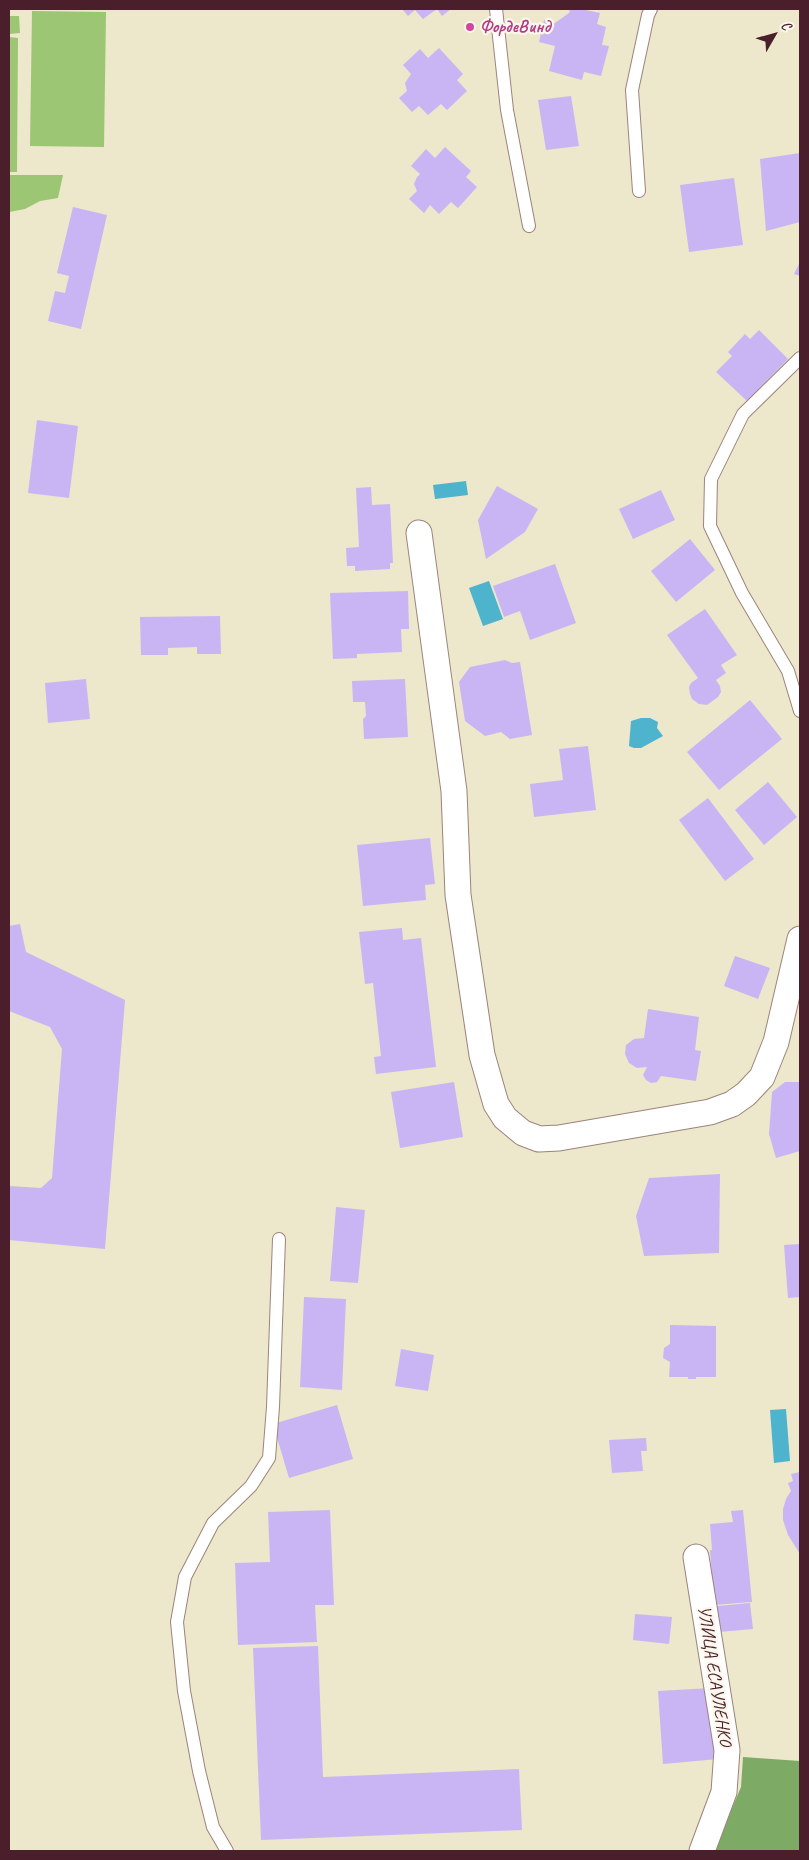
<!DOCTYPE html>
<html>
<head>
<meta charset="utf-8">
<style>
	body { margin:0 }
	#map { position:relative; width:809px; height:1860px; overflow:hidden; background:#ede7cb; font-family:Caveat,sans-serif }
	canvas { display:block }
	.frame { position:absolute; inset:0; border:10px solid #4a1f2b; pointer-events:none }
	.north { position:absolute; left:749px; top:10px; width:50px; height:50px; -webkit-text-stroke:4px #fbf7ec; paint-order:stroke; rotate:52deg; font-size:14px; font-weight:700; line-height:20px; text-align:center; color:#4a1f2b }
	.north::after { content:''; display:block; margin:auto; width:18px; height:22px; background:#4a1f2b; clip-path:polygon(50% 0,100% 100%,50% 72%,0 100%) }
</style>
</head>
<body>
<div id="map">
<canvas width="809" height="1860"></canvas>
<div class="frame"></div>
<div class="north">С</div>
</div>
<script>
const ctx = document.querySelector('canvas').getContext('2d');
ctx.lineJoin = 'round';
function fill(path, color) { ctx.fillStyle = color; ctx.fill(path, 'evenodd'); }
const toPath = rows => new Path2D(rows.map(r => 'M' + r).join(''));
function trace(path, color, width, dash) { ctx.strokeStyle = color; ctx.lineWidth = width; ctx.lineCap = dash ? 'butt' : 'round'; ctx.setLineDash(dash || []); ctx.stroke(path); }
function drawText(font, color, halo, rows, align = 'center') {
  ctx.font = font + ' Caveat,sans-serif'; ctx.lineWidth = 4.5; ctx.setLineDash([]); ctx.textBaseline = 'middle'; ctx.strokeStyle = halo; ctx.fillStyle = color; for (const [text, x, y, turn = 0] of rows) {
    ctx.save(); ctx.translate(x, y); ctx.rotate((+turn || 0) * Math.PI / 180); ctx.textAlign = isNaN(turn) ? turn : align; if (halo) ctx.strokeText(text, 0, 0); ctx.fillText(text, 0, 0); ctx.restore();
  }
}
fill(toPath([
	[32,11,106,12,104,147,30,146],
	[9,16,19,16,20,33,9,34],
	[9,37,18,38,17,172,9,172],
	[9,175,63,175,58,198,40,201,25,209,9,212]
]), '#9cc673');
fill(toPath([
	[743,1757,800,1761,800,1851,714,1851,741,1787]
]), '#7dab65');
fill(toPath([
	[466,481,468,495,435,499,433,485],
	[489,581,503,619,483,626,469,588],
	[641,718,650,718,658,722,657,728,663,736,641,748,634,748,629,746,631,721],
	[786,1409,790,1461,774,1463,770,1410]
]), '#4eb3cc');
fill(toPath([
	[402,9,451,9,442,16,437,9,423,19,415,10,408,16],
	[570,9,581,9,600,13,597,24,606,27,602,45,609,46,601,76,584,72,582,80,549,71,555,46,539,42,544,20,555,23,569,13],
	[439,48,463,74,457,80,467,91,447,110,441,104,428,115,419,106,412,112,399,98,407,91,405,83,411,74,403,65,420,49,428,58],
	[571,96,579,146,546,150,538,100],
	[445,147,471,171,466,177,477,187,458,208,451,202,439,214,430,205,424,213,409,199,417,191,414,184,417,177,420,174,411,166,426,149,435,158],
	[800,153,800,222,766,231,760,159],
	[734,178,743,245,689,252,680,185],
	[73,207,107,215,81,329,48,321,55,291,65,293,69,276,57,273],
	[800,262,800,276,794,274],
	[759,330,788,359,747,401,716,372,732,356,728,352,745,334,750,339],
	[37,420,78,426,69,498,28,493],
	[497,486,538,509,525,532,486,559,478,520],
	[371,487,372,505,390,504,393,563,390,563,390,569,355,571,355,566,347,566,346,548,359,547,356,488],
	[661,490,675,520,633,539,619,509],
	[690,539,715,570,676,602,651,571],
	[555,564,576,623,530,640,520,611,504,617,493,586],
	[408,591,409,629,401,629,402,652,357,654,357,658,333,659,330,593],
	[705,609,737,655,721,665,726,673,716,680,720,686,721,692,718,697,707,705,699,704,692,699,690,694,689,687,691,683,698,678,667,635],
	[220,616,221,654,197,654,197,647,168,648,168,655,141,655,140,617],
	[505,660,512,663,520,662,532,735,510,739,501,732,485,736,465,721,459,682,470,667],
	[86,679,90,719,48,723,45,683],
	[405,679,408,737,364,739,363,719,366,716,365,702,353,702,352,681],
	[750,700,782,739,719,790,687,752],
	[588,746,596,810,534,817,530,784,563,780,559,749],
	[768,782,797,817,764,845,735,810],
	[708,798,754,859,725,881,679,820],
	[430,838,435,884,425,885,426,900,363,906,357,845],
	[20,924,26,952,125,1000,105,1249,9,1240,9,1186,41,1188,52,1178,62,1049,50,1027,9,1011,9,926],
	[402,928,403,940,421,938,436,1067,376,1074,374,1057,381,1056,373,983,365,984,359,932],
	[735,956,770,968,758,999,724,986],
	[648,1009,699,1017,695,1050,701,1051,696,1081,661,1076,657,1082,651,1083,646,1080,643,1075,647,1067,637,1068,629,1063,625,1054,626,1045,634,1039,644,1038],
	[454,1082,463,1137,400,1148,391,1092],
	[785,1082,800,1082,800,1145,799,1145,800,1151,776,1158,769,1134,772,1092],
	[720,1174,719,1253,644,1256,636,1216,649,1178],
	[336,1207,365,1210,358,1283,330,1281],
	[800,1244,800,1297,788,1298,784,1245],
	[304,1297,346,1299,342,1390,300,1387],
	[670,1325,716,1326,716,1377,696,1377,696,1379,688,1379,688,1377,669,1377,670,1362,663,1358,664,1348,670,1344],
	[401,1349,434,1355,428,1391,395,1386],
	[337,1405,353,1459,289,1478,273,1424],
	[646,1438,647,1451,641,1451,643,1471,612,1473,609,1440],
	[800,1472,800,1554,788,1535,783,1520,783,1509,786,1499,791,1491,788,1483,793,1481,791,1474],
	[330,1510,334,1605,315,1605,317,1642,238,1645,235,1563,270,1562,268,1512],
	[743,1510,752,1602,714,1605,710,1550,712,1550,710,1524,733,1522,731,1511],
	[750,1603,753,1629,719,1632,717,1606],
	[635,1614,672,1617,669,1644,633,1640],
	[318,1646,323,1777,519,1769,522,1830,261,1840,253,1648],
	[711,1688,718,1759,663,1764,658,1691]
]), '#cab5f4');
const service = toPath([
	[496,9,507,110,529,226],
	[639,191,632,90,648,15,651,9],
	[800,358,743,414,711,479,710,526,742,593,788,671,800,711],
	[227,1851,213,1827,199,1771,184,1691,177,1622,185,1577,213,1523,251,1486,269,1458,273,1407,279,1239]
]);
const minor = toPath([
	[419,533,454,791,458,895,482,1055,496,1104,505,1118,523,1133,539,1139,559,1138,710,1112,732,1104,746,1094,762,1077,776,1042,800,939],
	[696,1557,727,1750,724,1792,702,1851]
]);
trace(service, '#9c837b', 14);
trace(minor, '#9c837b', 27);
trace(service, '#fff', 12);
trace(minor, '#fff', 25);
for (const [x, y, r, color] of [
	[470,27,5,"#d1479c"]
]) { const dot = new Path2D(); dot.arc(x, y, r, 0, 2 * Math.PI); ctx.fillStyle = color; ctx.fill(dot); trace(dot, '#fbf7ec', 2); }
drawText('bold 18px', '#b23c85', '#fbf7ec', [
	["ФордеВинд",480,27]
], 'left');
drawText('18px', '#4a1f2b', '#fbf7ec', [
	["УЛИЦА ЕСАУЛЕНКО",714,1676,81]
]);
</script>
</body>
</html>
